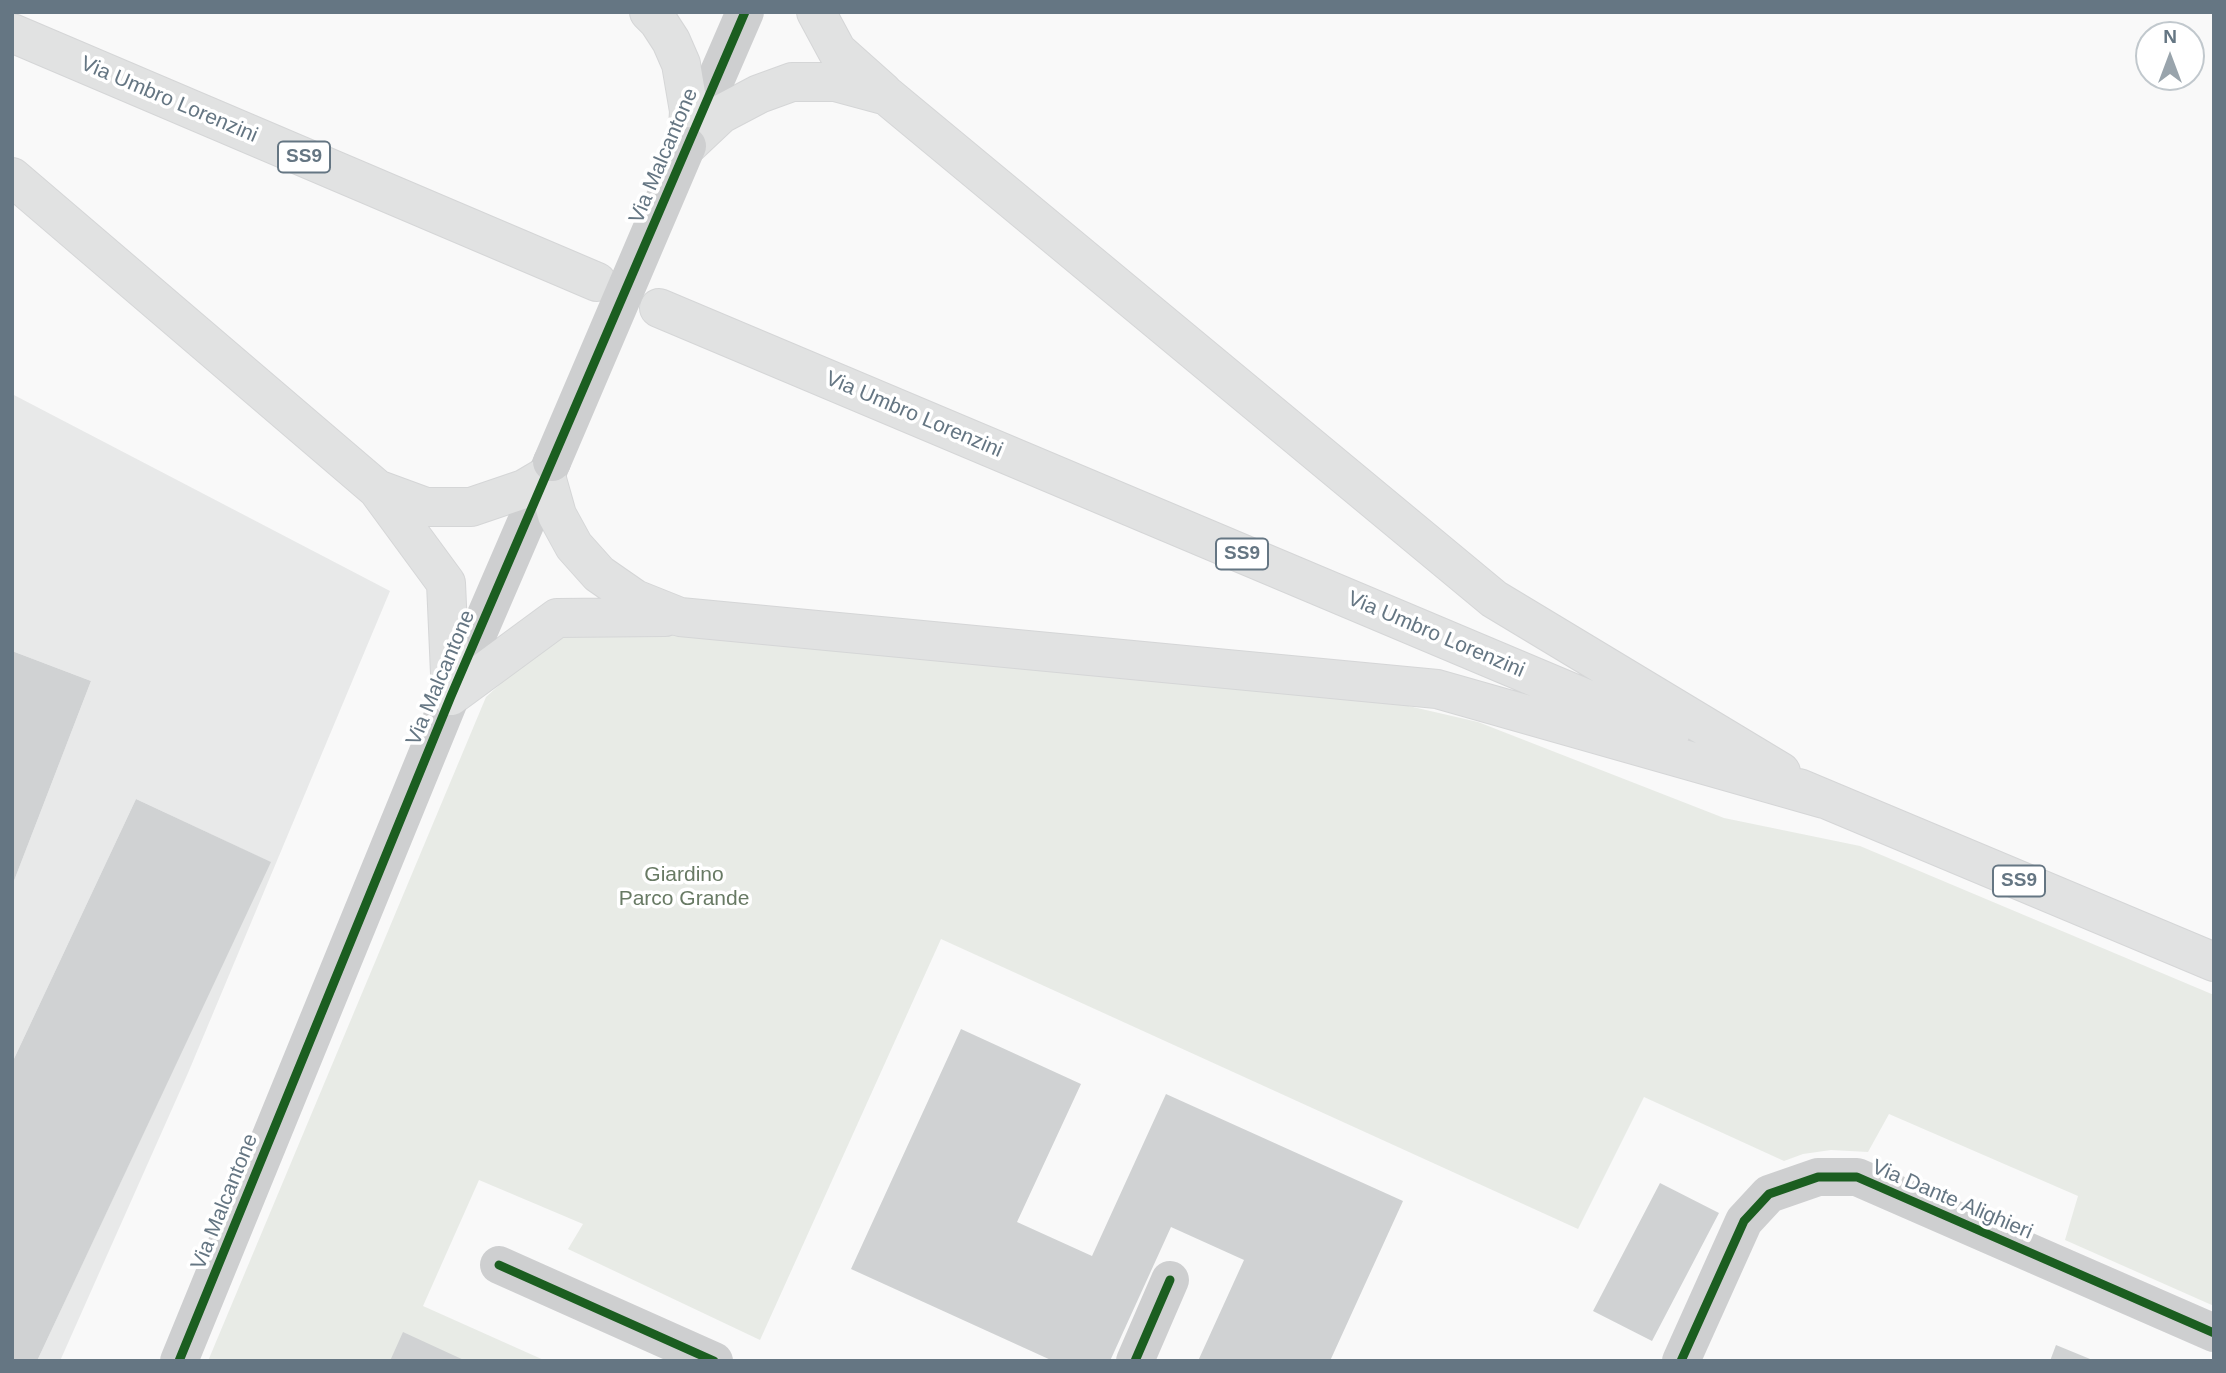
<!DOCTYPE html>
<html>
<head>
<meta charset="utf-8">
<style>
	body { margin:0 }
	#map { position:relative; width:2226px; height:1373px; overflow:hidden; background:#f9f9f9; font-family:Helvetica,sans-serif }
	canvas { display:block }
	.frame { position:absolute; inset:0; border:14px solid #657683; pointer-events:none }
	.north { position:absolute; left:2135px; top:21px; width:70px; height:70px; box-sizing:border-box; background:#fff; border:2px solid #c1c8cd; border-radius:50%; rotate:0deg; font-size:19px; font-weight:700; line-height:28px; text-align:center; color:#657683 }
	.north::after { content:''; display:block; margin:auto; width:24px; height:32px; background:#99a4ac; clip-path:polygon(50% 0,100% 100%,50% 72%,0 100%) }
</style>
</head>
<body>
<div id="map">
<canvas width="2226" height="1373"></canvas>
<div class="frame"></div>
<div class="north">N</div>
</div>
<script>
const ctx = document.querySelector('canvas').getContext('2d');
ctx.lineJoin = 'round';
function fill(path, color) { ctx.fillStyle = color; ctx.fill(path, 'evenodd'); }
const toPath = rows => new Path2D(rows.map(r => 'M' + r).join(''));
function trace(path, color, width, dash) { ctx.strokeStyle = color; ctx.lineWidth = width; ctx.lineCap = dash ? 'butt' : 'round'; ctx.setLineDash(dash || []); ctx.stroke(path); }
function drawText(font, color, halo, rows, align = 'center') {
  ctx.font = font + ' Helvetica,sans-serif'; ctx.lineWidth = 7; ctx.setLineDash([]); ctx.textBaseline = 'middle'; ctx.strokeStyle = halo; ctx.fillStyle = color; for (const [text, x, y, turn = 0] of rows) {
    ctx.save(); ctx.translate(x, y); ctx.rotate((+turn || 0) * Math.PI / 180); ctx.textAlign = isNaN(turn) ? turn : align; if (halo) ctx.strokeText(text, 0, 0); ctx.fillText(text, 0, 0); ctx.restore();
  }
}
fill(toPath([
	[12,394,390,591,188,1073,60,1361,37,1361,270,862,136,799,12,1063,12,886,91,681,12,651]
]), '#e8e9e9');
fill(toPath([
	[634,620,1365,696,1478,722,1724,818,1860,846,2214,995,2214,1306,2065,1240,2078,1196,1889,1114,1868,1152,1831,1150,1803,1154,1784,1161,1644,1097,1578,1229,941,939,760,1340,568,1249,583,1224,479,1180,423,1306,546,1361,208,1361,486,697,532,655,574,631]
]), '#e8ebe6');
fill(toPath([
	[12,651,91,681,12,886],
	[136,799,271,862,37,1361,12,1361,12,1063],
	[961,1029,1081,1084,1017,1222,1092,1256,1166,1094,1403,1201,1330,1361,1198,1361,1244,1260,1171,1227,1110,1361,1053,1361,851,1269],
	[1660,1183,1719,1213,1652,1341,1593,1311],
	[403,1332,466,1361,390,1361],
	[2056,1345,2095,1361,2050,1361]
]), '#d0d2d3');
const major = toPath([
	[649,12,658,21,671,41,681,64,689,111,687,146],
	[816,12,837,51,883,92],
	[12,33,597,282],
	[687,146,721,114,759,94,792,82,835,82,887,96,1494,599,1781,772],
	[12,177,377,489,426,507,471,507,524,489,546,476,557,515,574,546,599,574,635,599,680,617,1437,689,1824,799],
	[659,308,1670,734],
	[377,489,446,583,451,696],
	[451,696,557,618,665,617],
	[1799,788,2214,962]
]);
trace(major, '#d5d6d7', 40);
trace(toPath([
	[687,146,745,12],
	[499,1265,714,1361],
	[179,1361,451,696,552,462],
	[1135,1361,1170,1280],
	[1681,1361,1744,1221,1769,1194,1818,1177,1857,1177,2214,1333]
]), '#cecfd0', 38);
trace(major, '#e1e2e2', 38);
trace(toPath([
	[552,462,687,146]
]), '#cecfd0', 38);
trace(toPath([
	[499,1265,714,1361],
	[179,1361,451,696,745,12],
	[1135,1361,1170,1280],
	[1681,1361,1744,1221,1769,1194,1818,1177,1857,1177,2214,1333]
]), '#1b5e20', 9);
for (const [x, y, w] of [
	[304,157,52],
	[1242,554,52],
	[2019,881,52]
]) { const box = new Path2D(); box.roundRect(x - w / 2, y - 15.5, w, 31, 5); ctx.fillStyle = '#fff'; ctx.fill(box); trace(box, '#657683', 2); }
drawText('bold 19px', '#657683', null, [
	["SS9",304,157],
	["SS9",1242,554],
	["SS9",2019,881]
]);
drawText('21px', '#657683', '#fff', [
	["Via Umbro Lorenzini",169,100,23],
	["Via Malcantone",664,156,-67],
	["Via Umbro Lorenzini",914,415,23],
	["Via Umbro Lorenzini",1436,635,23],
	["Via Malcantone",441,678,-67],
	["Via Dante Alighieri",1952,1200,23],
	["Via Malcantone",225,1202,-68]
]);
drawText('21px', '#687a64', '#fff', [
	["Giardino",684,875],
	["Parco Grande",684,899]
]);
</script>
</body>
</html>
